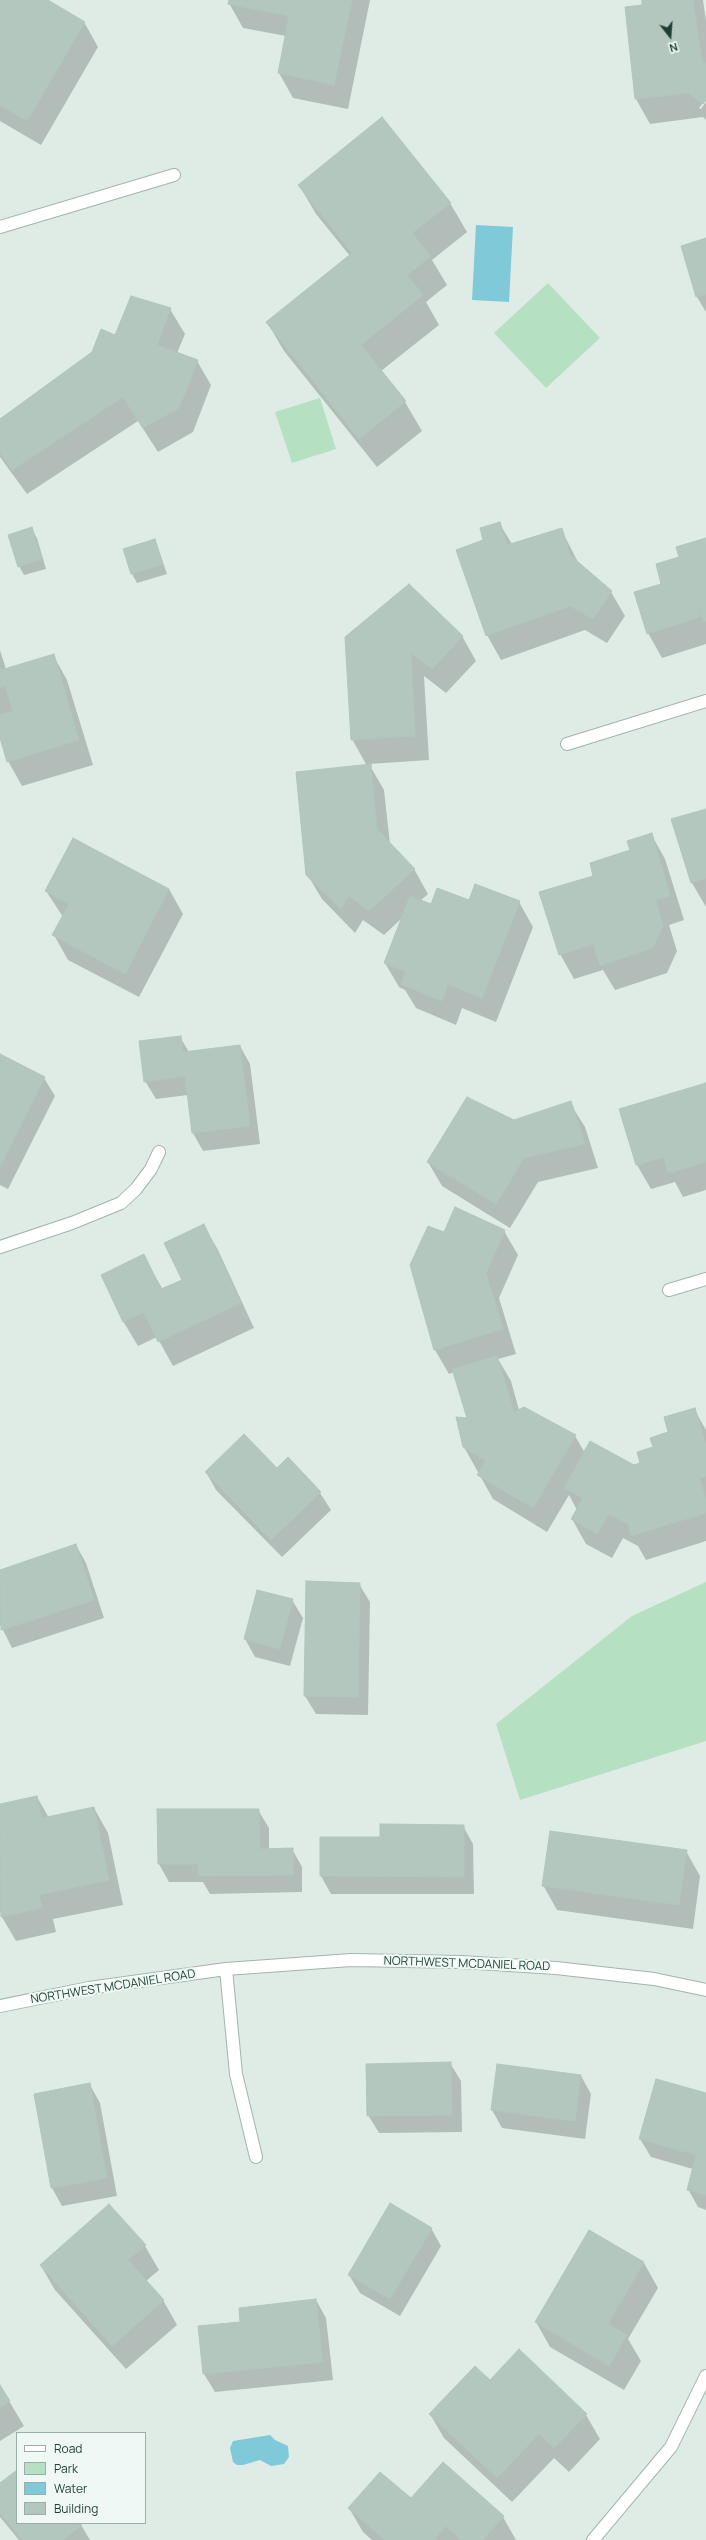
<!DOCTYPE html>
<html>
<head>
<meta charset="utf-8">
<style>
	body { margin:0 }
	#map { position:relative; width:706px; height:2540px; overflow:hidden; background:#dfece6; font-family:Manrope,sans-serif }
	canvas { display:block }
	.legend { position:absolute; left:16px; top:2432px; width:130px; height:92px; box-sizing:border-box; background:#eff8f4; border:1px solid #9baea8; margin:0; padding:5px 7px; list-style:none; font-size:12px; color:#1e3e36 }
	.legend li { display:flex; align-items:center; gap:8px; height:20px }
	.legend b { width:20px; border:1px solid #9baea8 }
	.north { position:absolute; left:650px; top:16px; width:40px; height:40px; -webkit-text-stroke:3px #eff8f4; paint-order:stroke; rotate:163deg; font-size:11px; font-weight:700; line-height:16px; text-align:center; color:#1e3e36 }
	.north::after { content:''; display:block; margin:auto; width:14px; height:18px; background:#1e3e36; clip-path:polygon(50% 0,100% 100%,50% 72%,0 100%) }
</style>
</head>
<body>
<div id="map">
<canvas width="706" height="2540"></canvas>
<ul class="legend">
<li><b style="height:5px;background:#fff"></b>Road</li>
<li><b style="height:11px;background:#b5e0c1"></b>Park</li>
<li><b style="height:11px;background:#80c9d8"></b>Water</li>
<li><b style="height:11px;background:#b4c7bf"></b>Building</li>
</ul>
<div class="north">N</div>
</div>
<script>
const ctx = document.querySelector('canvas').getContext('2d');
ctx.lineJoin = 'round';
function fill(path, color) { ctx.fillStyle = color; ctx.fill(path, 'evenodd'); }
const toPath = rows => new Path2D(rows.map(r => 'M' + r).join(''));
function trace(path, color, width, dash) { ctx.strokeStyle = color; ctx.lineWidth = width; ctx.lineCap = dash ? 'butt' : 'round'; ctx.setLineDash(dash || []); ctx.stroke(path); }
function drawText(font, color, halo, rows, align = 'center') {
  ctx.font = font + ' Manrope,sans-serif'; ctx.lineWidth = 4; ctx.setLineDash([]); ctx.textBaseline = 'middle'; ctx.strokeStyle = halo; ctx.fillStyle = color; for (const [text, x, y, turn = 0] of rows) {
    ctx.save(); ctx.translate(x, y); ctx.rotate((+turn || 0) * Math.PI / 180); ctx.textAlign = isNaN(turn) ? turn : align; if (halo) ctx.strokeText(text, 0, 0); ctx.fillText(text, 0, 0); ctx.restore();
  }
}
fill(toPath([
	[548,283,600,338,546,388,494,333],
	[320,398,336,449,292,463,275,412],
	[706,1582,706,1741,520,1800,496,1724,632,1616]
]), '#b5e0c1');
fill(toPath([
	[476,225,513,227,509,302,472,300],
	[270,2435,275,2440,288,2446,289,2457,284,2464,271,2466,260,2460,243,2465,237,2465,233,2462,230,2448,233,2441]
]), '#80c9d8');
fill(toPath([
	[0,0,46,0,84,22,98,47,41,145,0,121],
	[230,0,370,0,348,109,293,98,279,73,286,36,243,28,229,3],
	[643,0,703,0,706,21,706,99,699,108,701,109,706,102,706,120,703,117,650,124,636,99,626,8,643,5],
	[299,185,450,203,467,232,432,260,447,285,426,302,439,325,381,371,405,402,422,431,377,467,284,351,267,322,350,256,316,214],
	[706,239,706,312,697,297,682,246],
	[170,309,185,334,177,353,197,361,211,385,193,432,158,452,138,421,27,494,0,457,0,420,116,336],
	[499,523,512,544,561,529,579,564,611,592,625,616,607,643,585,630,501,660,487,635,484,540],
	[31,529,37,538,46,569,24,575,19,566],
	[706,539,706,644,662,658,648,633,663,584,680,558],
	[155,540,167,574,137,583,132,574],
	[462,636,476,661,446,693,424,676,429,760,369,764,384,790,390,844,414,869,428,894,420,901,432,905,469,902,519,902,533,927,496,1022,462,1008,456,1025,416,1008,405,990,399,987,385,963,403,917,384,935,363,920,355,933,322,899,307,874,367,766,352,739,346,637],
	[0,650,6,669,53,655,67,680,93,765,22,786,8,761,0,735],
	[706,810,706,907,692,883],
	[651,834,665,859,684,920,669,925,677,951,667,973,615,990,603,970,574,979,560,954,631,851],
	[169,889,183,914,139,997,68,960,54,935,63,917,46,891],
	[180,1037,189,1052,240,1046,250,1064,260,1144,203,1151,193,1133,188,1095,156,1099,145,1081],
	[0,1057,44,1078,55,1096,8,1189,0,1185],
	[706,1084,706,1190,683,1197,675,1182,651,1189,637,1165],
	[570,1103,585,1127,598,1168,538,1182,510,1228,442,1186,428,1162,514,1121],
	[204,1226,218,1250,254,1328,173,1366,157,1337,138,1346,123,1321,143,1255,163,1290,183,1280],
	[504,1231,518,1255,499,1298,516,1354,498,1359,511,1381,519,1410,575,1436,585,1453,634,1466,642,1464,654,1448,694,1409,706,1430,706,1541,646,1560,638,1546,623,1538,612,1558,586,1544,572,1519,577,1510,569,1495,547,1532,493,1499,464,1447,468,1419,454,1372,449,1374,435,1350,444,1234],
	[288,1459,320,1493,331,1510,282,1557,216,1490,206,1472,277,1469],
	[76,1545,86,1563,104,1618,12,1648,0,1624,0,1571],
	[359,1584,370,1602,368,1715,316,1714,305,1696],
	[292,1600,303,1618,290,1666,255,1657,245,1639],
	[37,1797,49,1818,94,1808,108,1833,123,1905,53,1919,56,1932,16,1941,2,1917,0,1910,0,1805],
	[258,1810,269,1828,269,1850,292,1849,302,1867,302,1892,210,1894,203,1882,169,1882,159,1864],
	[463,1826,473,1844,474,1894,331,1894,321,1876,321,1838,381,1838],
	[686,1851,700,1876,693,1929,557,1910,543,1885],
	[450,2063,461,2081,462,2132,379,2133,368,2115],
	[581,2076,591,2094,585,2139,502,2128,492,2110],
	[90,2085,100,2103,117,2196,62,2206,52,2188],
	[706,2094,706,2210,698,2207,688,2189,693,2169,651,2157,640,2139],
	[431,2228,441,2246,400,2316,360,2293,349,2275],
	[589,2231,644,2263,658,2288,628,2339,641,2361,624,2390,550,2347,536,2322],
	[145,2246,159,2270,146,2281,163,2300,177,2325,126,2369,55,2290,41,2266],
	[316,2300,326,2318,333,2380,215,2392,204,2374,199,2327,242,2323],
	[490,2382,586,2415,600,2439,569,2472,554,2458,512,2502,444,2438,430,2414],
	[0,2386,24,2426,0,2441],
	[17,2471,17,2523,80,2523,90,2540,19,2540,0,2517,0,2485],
	[411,2500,503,2517,516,2540,372,2540,363,2532,349,2508]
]), '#0003');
const building = toPath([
	[0,0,48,0,85,22,27,121,0,105,0,0],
	[229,0,352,0,334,85,278,73,289,16,228,4,229,0],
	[642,0,693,0,702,62,706,63,706,100,703,104,688,93,635,99,625,7,642,5,642,0],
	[382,117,451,203,412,233,431,256,407,275,423,295,361,345,406,401,359,439,266,322,352,253,298,185,382,117],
	[706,238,706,294,696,297,681,246,706,238],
	[131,296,171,308,157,345,198,360,179,408,143,428,123,397,12,470,0,453,0,419,92,352,101,329,115,335,131,296],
	[500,522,507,545,562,528,570,555,612,591,593,619,570,606,486,636,456,550,483,540,480,528,500,522],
	[32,527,42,559,18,567,8,535,32,527],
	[706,538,706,621,703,622,696,599,700,617,647,634,634,592,661,584,656,564,679,557,676,547,706,538],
	[155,539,163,564,131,574,123,549,155,539],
	[409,584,463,636,432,669,411,653,415,736,351,740,345,637,409,584],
	[54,654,79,740,7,762,0,738,0,715,13,711,5,686,0,688,0,667,1,670,54,654],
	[371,764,377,829,415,869,369,911,349,896,341,909,306,875,296,772,371,764],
	[706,809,706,878,691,883,671,819,706,809],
	[652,833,670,896,656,900,663,926,653,948,600,966,593,944,559,955,539,892,593,876,590,863,630,850,627,841,652,833],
	[73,838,169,889,125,974,52,935,69,904,45,891,73,838],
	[475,884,520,901,482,998,448,984,442,1001,401,984,406,972,384,963,410,896,431,904,437,888,469,900,475,884],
	[181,1036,183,1052,240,1045,250,1126,192,1133,185,1076,144,1082,139,1041,181,1036],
	[0,1054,45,1077,0,1167,0,1054],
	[706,1083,706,1162,668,1173,664,1157,636,1165,619,1109,706,1083],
	[467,1097,514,1120,571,1101,585,1144,524,1158,496,1204,427,1162,467,1097],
	[455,1207,505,1230,486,1273,503,1329,434,1350,410,1265,428,1226,444,1232,455,1207],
	[204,1224,241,1303,158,1342,144,1312,123,1322,101,1275,144,1254,161,1289,182,1280,164,1243,204,1224],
	[497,1356,514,1412,524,1407,576,1435,533,1508,477,1475,486,1461,463,1447,456,1417,467,1418,452,1369,497,1356],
	[695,1408,706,1445,706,1476,699,1478,706,1499,706,1513,631,1536,628,1524,609,1514,597,1534,571,1519,583,1498,564,1488,590,1441,634,1465,640,1463,637,1452,653,1447,650,1438,668,1432,664,1417,695,1408],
	[244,1434,277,1468,288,1457,321,1492,271,1540,205,1472,244,1434],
	[76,1544,94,1600,1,1630,0,1570,76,1544],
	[306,1581,360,1583,358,1697,304,1696,306,1581],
	[257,1590,293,1599,280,1649,244,1639,257,1590],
	[37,1796,42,1818,94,1807,109,1880,39,1895,42,1908,1,1917,0,1804,37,1796],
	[157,1809,259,1809,260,1849,293,1848,293,1875,198,1876,198,1864,158,1864,157,1809],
	[380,1824,464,1825,464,1877,320,1876,320,1837,380,1837,380,1824],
	[550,1831,687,1850,679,1905,542,1886,550,1831],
	[451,2062,452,2115,367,2116,366,2064,451,2062],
	[497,2064,581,2075,575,2121,491,2110,497,2064],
	[656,2079,706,2093,706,2195,687,2190,696,2155,639,2139,656,2079],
	[90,2083,107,2178,51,2188,34,2094,90,2083],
	[390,2203,432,2228,390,2299,348,2275,390,2203],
	[109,2204,146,2245,128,2260,164,2300,112,2346,40,2265,109,2204],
	[589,2230,644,2262,608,2324,627,2335,609,2366,535,2322,589,2230],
	[316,2299,323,2362,203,2374,198,2326,240,2322,239,2308,316,2299],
	[519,2349,587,2414,554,2448,539,2434,497,2478,429,2414,475,2366,490,2380,519,2349],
	[0,2385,10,2401,0,2408,0,2385],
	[443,2462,504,2516,483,2540,461,2540,446,2526,434,2540,385,2540,348,2508,380,2472,411,2498,443,2462],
	[17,2470,17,2523,82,2525,63,2540,22,2540,0,2513,0,2483,17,2470]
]);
fill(building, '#b4c7bf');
trace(building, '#b0c6bd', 1);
const minor = toPath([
	[0,227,174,175],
	[567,744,706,701],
	[0,1247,72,1223,121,1203,136,1189,151,1169,159,1152],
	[669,1290,706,1279],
	[226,1969,236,2074,256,2157],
	[0,2006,89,1988,226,1969,351,1960,461,1962,556,1968,654,1979,706,1990],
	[593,2540,671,2447,706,2376]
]);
trace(minor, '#a1b4ae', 14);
trace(minor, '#fff', 12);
drawText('12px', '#1e3e36', '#eff8f4', [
	["NORTHWEST MCDANIEL ROAD",467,1964,2],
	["NORTHWEST MCDANIEL ROAD",113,1987,-9]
]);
</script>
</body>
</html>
